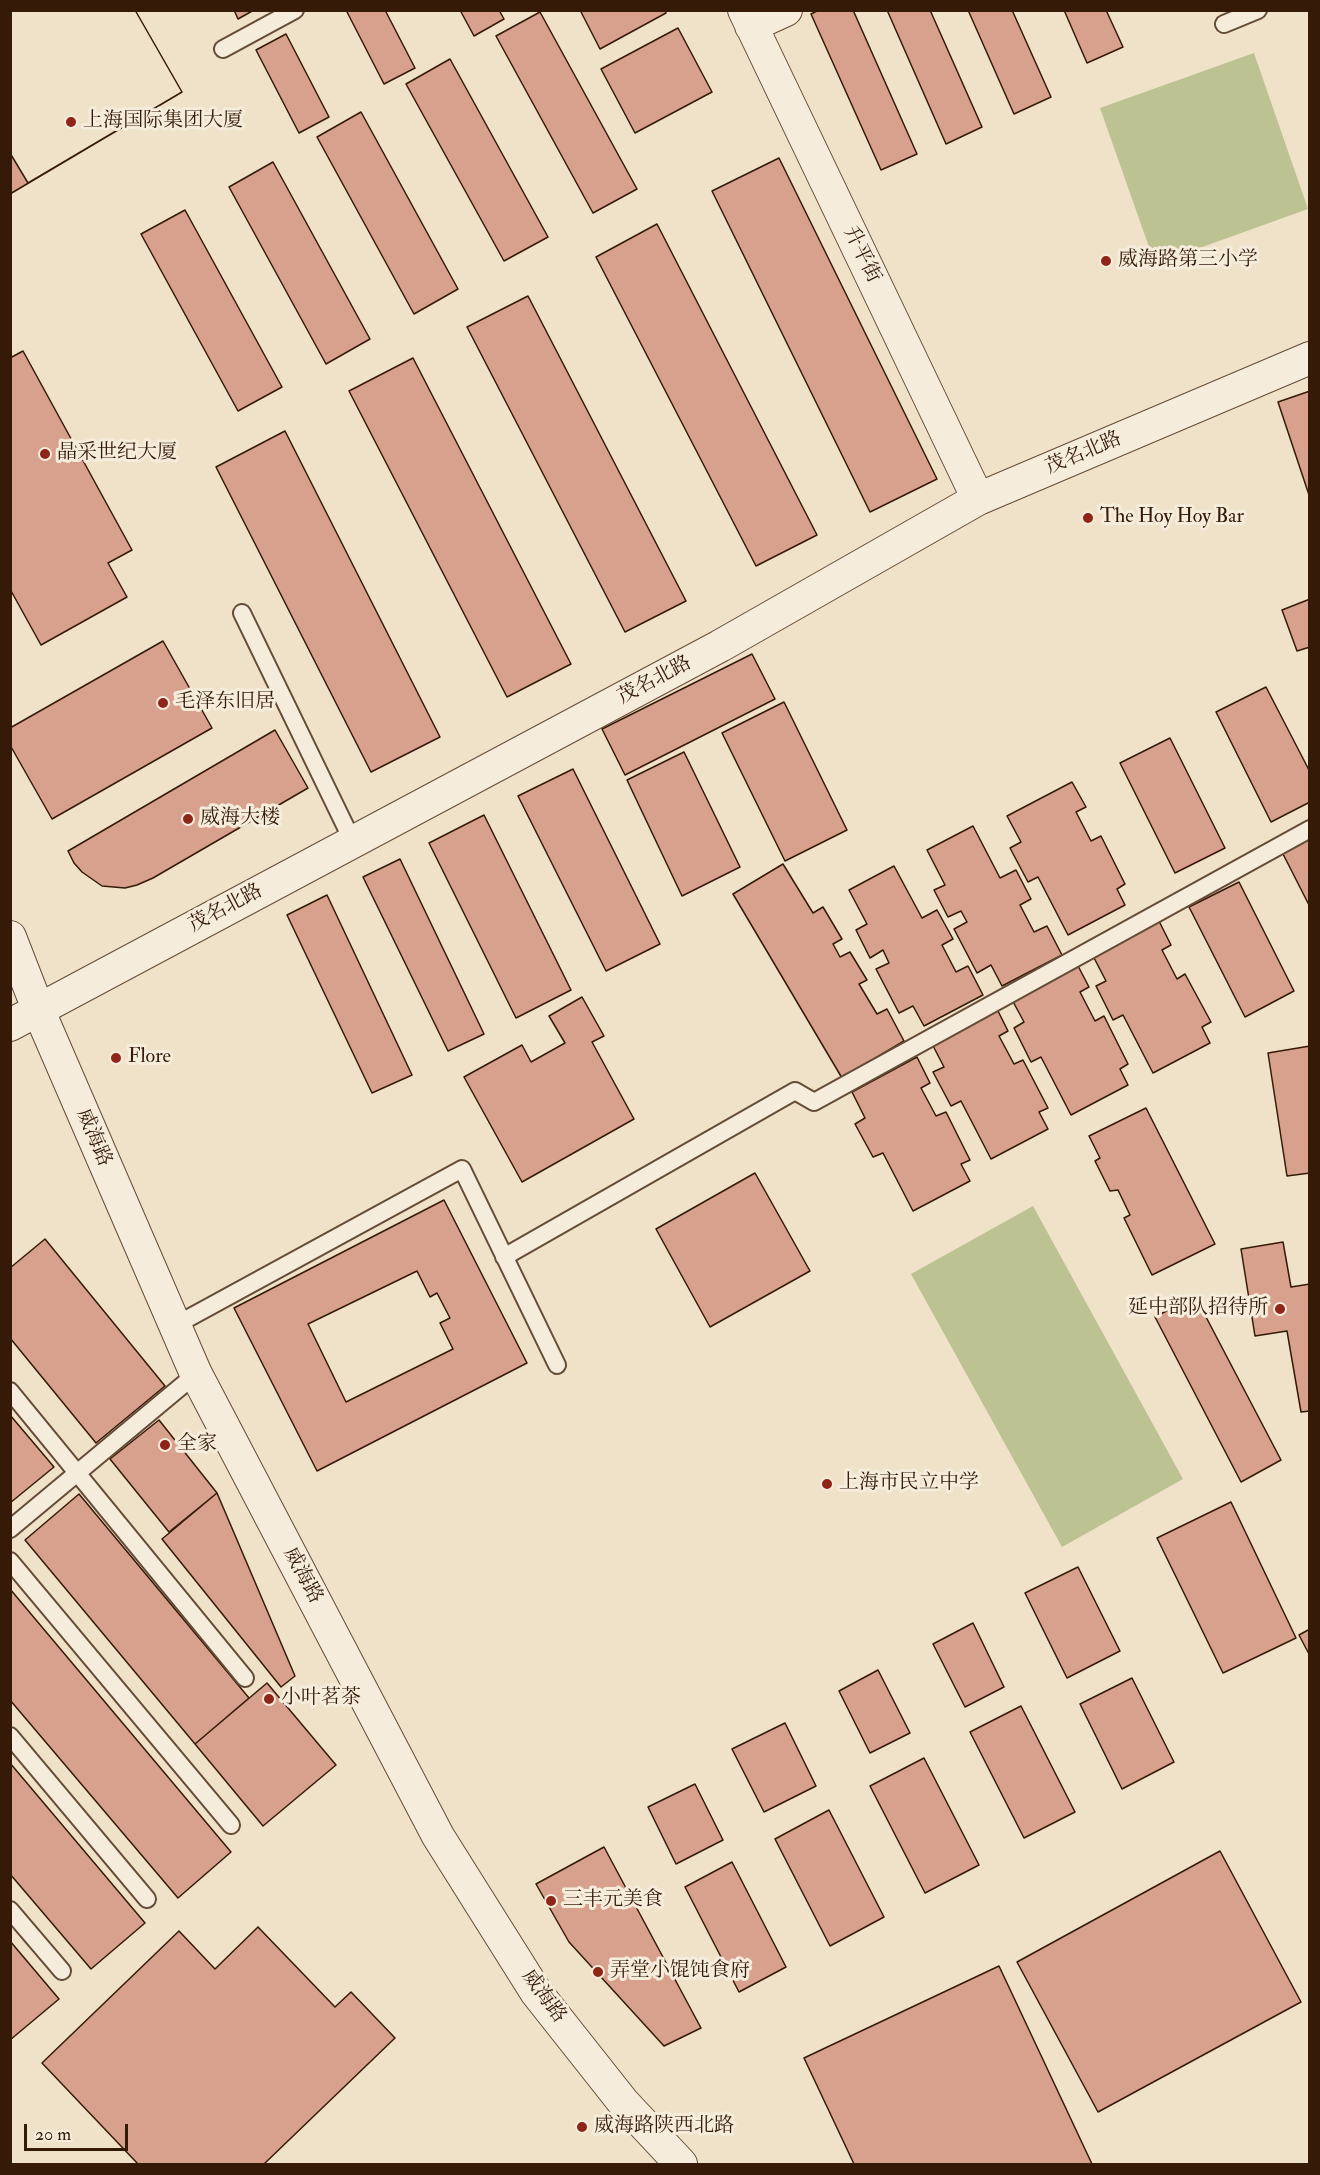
<!DOCTYPE html>
<html>
<head>
<meta charset="utf-8">
<style>
	body { margin:0 }
	#map { position:relative; width:1320px; height:2175px; overflow:hidden; background:#f0e2c8; font-family:"IM FELL Double Pica",serif }
	canvas { display:block }
	.frame { position:absolute; inset:0; border:12px solid #351a07; pointer-events:none }
	.scale { position:absolute; left:24px; top:2124px; width:104px; height:27px; box-sizing:border-box; border:3px solid #351a07; border-top:0; padding-left:8px; font-size:18px; line-height:21px; white-space:nowrap; color:#351a07; -webkit-text-stroke:4px #f5ecdb; paint-order:stroke }
</style>
</head>
<body>
<div id="map">
<canvas width="1320" height="2175"></canvas>
<div class="frame"></div>
<div class="scale">20 m</div>
</div>
<script>
const ctx = document.querySelector('canvas').getContext('2d');
ctx.lineJoin = 'round';
function fill(path, color) { ctx.fillStyle = color; ctx.fill(path, 'evenodd'); }
const toPath = rows => new Path2D(rows.map(r => 'M' + r).join(''));
function trace(path, color, width, dash) { ctx.strokeStyle = color; ctx.lineWidth = width; ctx.lineCap = dash ? 'butt' : 'round'; ctx.setLineDash(dash || []); ctx.stroke(path); }
function drawText(font, color, halo, rows, align = 'center') {
  ctx.font = font + ' "IM FELL Double Pica","Noto Serif SC",serif'; ctx.lineWidth = 6; ctx.setLineDash([]); ctx.textBaseline = 'middle'; ctx.strokeStyle = halo; ctx.fillStyle = color; for (const [text, x, y, turn = 0] of rows) {
    ctx.save(); ctx.translate(x, y); ctx.rotate((+turn || 0) * Math.PI / 180); ctx.textAlign = isNaN(turn) ? turn : align; if (halo) ctx.strokeText(text, 0, 0); ctx.fillText(text, 0, 0); ctx.restore();
  }
}
fill(toPath([
	[1254,53,1308,209,1155,264,1100,108],
	[1033,1206,1183,1479,1062,1547,911,1274]
]), '#bdc293');
const building = toPath([
	[10,10,135,10,182,92,28,183,10,153,10,10],
	[10,10,135,10,182,92,10,194,10,10],
	[234,10,254,10,238,19,234,10],
	[346,10,385,10,415,68,384,84,346,10],
	[460,10,499,10,504,19,474,36,460,10],
	[580,10,665,10,666,13,600,49,580,10],
	[819,10,853,10,917,154,881,170,811,14,819,10],
	[887,10,930,10,982,127,946,144,887,10],
	[968,10,1012,10,1051,97,1014,114,968,10],
	[1064,10,1106,10,1123,47,1087,63,1064,10],
	[540,12,637,189,593,213,496,36,540,12],
	[678,28,712,92,635,133,601,69,678,28],
	[286,34,329,117,299,133,256,50,286,34],
	[450,59,548,237,504,261,406,84,450,59],
	[361,112,458,289,414,314,317,137,361,112],
	[779,158,937,479,870,512,712,191,779,158],
	[273,162,370,339,326,364,229,187,273,162],
	[185,210,282,387,238,411,141,234,185,210],
	[657,224,817,535,756,566,596,257,657,224],
	[528,296,686,601,625,632,467,327,528,296],
	[23,351,132,550,108,563,127,597,41,645,10,589,10,358,23,351],
	[413,358,571,664,507,697,349,391,413,358],
	[1310,391,1310,498,1278,402,1310,391],
	[285,431,440,737,371,772,216,467,285,431],
	[1310,599,1310,647,1297,651,1282,610,1310,599],
	[163,641,212,728,52,819,10,745,10,728,163,641],
	[752,654,775,699,625,775,602,729,752,654],
	[1266,687,1310,772,1310,802,1271,822,1216,712,1266,687],
	[784,702,847,830,785,861,722,733,784,702],
	[275,730,308,788,153,878,137,885,125,888,102,886,82,872,74,863,68,851,275,730],
	[1170,738,1225,848,1175,873,1120,763,1170,738],
	[684,752,740,867,682,896,627,780,684,752],
	[573,769,660,944,606,971,518,796,573,769],
	[1072,782,1086,807,1076,812,1091,841,1101,836,1125,884,1117,889,1125,905,1068,935,1038,877,1028,882,1010,848,1021,842,1007,816,1072,782],
	[484,815,571,990,516,1018,429,843,484,815],
	[973,826,1000,878,1016,870,1031,899,1020,905,1034,932,1047,926,1062,955,1002,986,991,965,977,973,954,929,967,922,961,911,948,917,934,890,945,885,927,850,973,826],
	[1310,839,1310,907,1282,852,1310,839],
	[400,859,484,1034,448,1051,363,877,400,859],
	[783,864,813,913,823,907,842,939,833,944,840,957,850,952,867,980,859,984,877,1014,887,1009,904,1041,842,1078,733,894,783,864],
	[894,866,922,918,937,910,953,939,942,945,956,972,968,966,983,995,924,1026,913,1006,899,1013,876,969,889,963,883,950,870,958,856,930,867,924,849,890,894,866],
	[1239,882,1294,991,1245,1017,1189,907,1239,882],
	[327,895,412,1075,372,1093,287,915,327,895],
	[1158,919,1171,945,1162,950,1177,979,1185,974,1211,1022,1202,1027,1210,1043,1153,1073,1123,1015,1113,1020,1096,986,1106,981,1092,954,1158,919],
	[1076,962,1089,987,1080,992,1095,1021,1104,1016,1128,1064,1120,1069,1128,1085,1071,1115,1041,1057,1031,1062,1014,1028,1024,1022,1010,996,1076,962],
	[582,997,604,1036,592,1042,634,1119,522,1182,464,1077,522,1045,531,1062,565,1043,549,1016,582,997],
	[995,1005,1008,1031,999,1036,1014,1064,1023,1060,1048,1108,1039,1112,1048,1129,991,1159,961,1101,951,1106,933,1072,944,1067,930,1040,995,1005],
	[1310,1046,1310,1173,1287,1176,1268,1053,1310,1046],
	[917,1057,930,1083,921,1088,936,1116,946,1112,970,1160,961,1164,970,1181,913,1211,883,1153,873,1157,855,1124,865,1118,852,1092,917,1057],
	[1146,1108,1215,1244,1152,1275,1124,1218,1130,1215,1118,1190,1110,1191,1095,1161,1100,1158,1089,1136,1146,1108],
	[755,1173,810,1271,710,1327,656,1229,755,1173],
	[444,1200,527,1363,317,1471,234,1308,444,1200],
	[417,1271,430,1297,437,1293,450,1318,440,1323,453,1349,346,1402,308,1324,417,1271],
	[45,1239,165,1386,96,1443,10,1338,10,1268,45,1239],
	[1283,1242,1291,1287,1310,1284,1310,1411,1301,1412,1287,1331,1255,1336,1241,1249,1283,1242],
	[1195,1296,1281,1460,1241,1482,1155,1317,1195,1296],
	[10,1415,54,1467,10,1503,10,1415],
	[159,1420,217,1493,169,1532,110,1459,159,1420],
	[217,1493,295,1676,281,1687,162,1539,217,1493],
	[79,1494,249,1698,195,1744,25,1540,79,1494],
	[1231,1502,1296,1638,1223,1673,1157,1538,1231,1502],
	[1078,1567,1120,1651,1067,1678,1025,1593,1078,1567],
	[10,1589,231,1852,178,1898,10,1700,10,1589],
	[973,1623,1004,1687,965,1707,933,1644,973,1623],
	[1310,1629,1310,1656,1299,1635,1310,1629],
	[878,1670,910,1733,870,1753,839,1691,878,1670],
	[1132,1678,1174,1762,1122,1789,1080,1704,1132,1678],
	[267,1683,336,1765,263,1826,195,1744,267,1683],
	[1021,1706,1075,1812,1024,1838,970,1732,1021,1706],
	[785,1723,816,1786,764,1812,732,1749,785,1723],
	[924,1758,979,1865,925,1893,870,1786,924,1758],
	[10,1763,145,1923,91,1969,10,1874,10,1763],
	[695,1784,723,1840,676,1864,648,1807,695,1784],
	[829,1810,884,1917,830,1946,775,1839,829,1810],
	[604,1847,701,2028,664,2046,569,1942,536,1884,604,1847],
	[1220,1851,1301,2002,1098,2112,1017,1962,1220,1851],
	[732,1862,786,1967,739,1992,685,1887,732,1862],
	[258,1927,335,2007,351,1992,395,2038,264,2164,138,2164,42,2063,179,1931,215,1969,258,1927],
	[10,1941,59,1999,10,2040,10,1941],
	[999,1966,1092,2164,854,2164,804,2058,999,1966]
]);
fill(building, '#d8a18e');
trace(building, '#351a07', 1.5);
const lane = toPath([
	[1224,24,1258,10],
	[223,49,295,10],
	[242,613,353,842],
	[504,1257,795,1091,814,1102,1310,829],
	[174,1326,462,1169,557,1365],
	[10,1391,245,1678],
	[10,1529,196,1374],
	[10,1561,231,1825],
	[10,1736,147,1899],
	[10,1910,62,1971]
]);
const street = toPath([
	[744,10,978,499],
	[751,26,786,10],
	[10,937,38,1009,196,1374,438,1836,536,1992,623,2102,681,2164],
	[10,1025,720,646,978,499,1310,358]
]);
trace(lane, '#644c37', 20);
trace(street, '#644c37', 34);
trace(lane, '#f5ecdb', 16);
trace(street, '#f5ecdb', 32);
for (const [x, y, r, color] of [
	[71,122,6,"#8f2418"],
	[1106,261,6,"#8f2418"],
	[45,454,6,"#8f2418"],
	[1088,518,6,"#8f2418"],
	[163,703,6,"#8f2418"],
	[188,819,6,"#8f2418"],
	[116,1058,6,"#8f2418"],
	[1280,1309,6,"#8f2418"],
	[165,1445,6,"#8f2418"],
	[827,1484,6,"#8f2418"],
	[269,1699,6,"#8f2418"],
	[551,1901,6,"#8f2418"],
	[598,1972,6,"#8f2418"],
	[582,2127,6,"#8f2418"]
]) { const dot = new Path2D(); dot.arc(x, y, r, 0, 2 * Math.PI); ctx.fillStyle = color; ctx.fill(dot); trace(dot, '#f5ecdb', 2); }
drawText('20px', '#351a07', '#f5ecdb', [
	["上海国际集团大厦",83,122],
	["威海路第三小学",1118,261],
	["晶采世纪大厦",57,454],
	["The Hoy Hoy Bar",1100,518],
	["毛泽东旧居",175,703],
	["威海大楼",200,819],
	["Flore",128,1058],
	["延中部队招待所",1268,1309,"right"],
	["全家",177,1445],
	["上海市民立中学",839,1484],
	["小叶茗茶",281,1699],
	["三丰元美食",563,1901],
	["弄堂小馄饨食府",610,1972],
	["威海路陕西北路",594,2127]
], 'left');
drawText('20px', '#351a07', '#f5ecdb', [
	["升平街",861,255,64],
	["茂名北路",1084,454,-23],
	["茂名北路",655,681,-28],
	["茂名北路",226,909,-28],
	["威海路",93,1138,67],
	["威海路",302,1576,62],
	["威海路",543,1997,54]
]);
</script>
</body>
</html>
